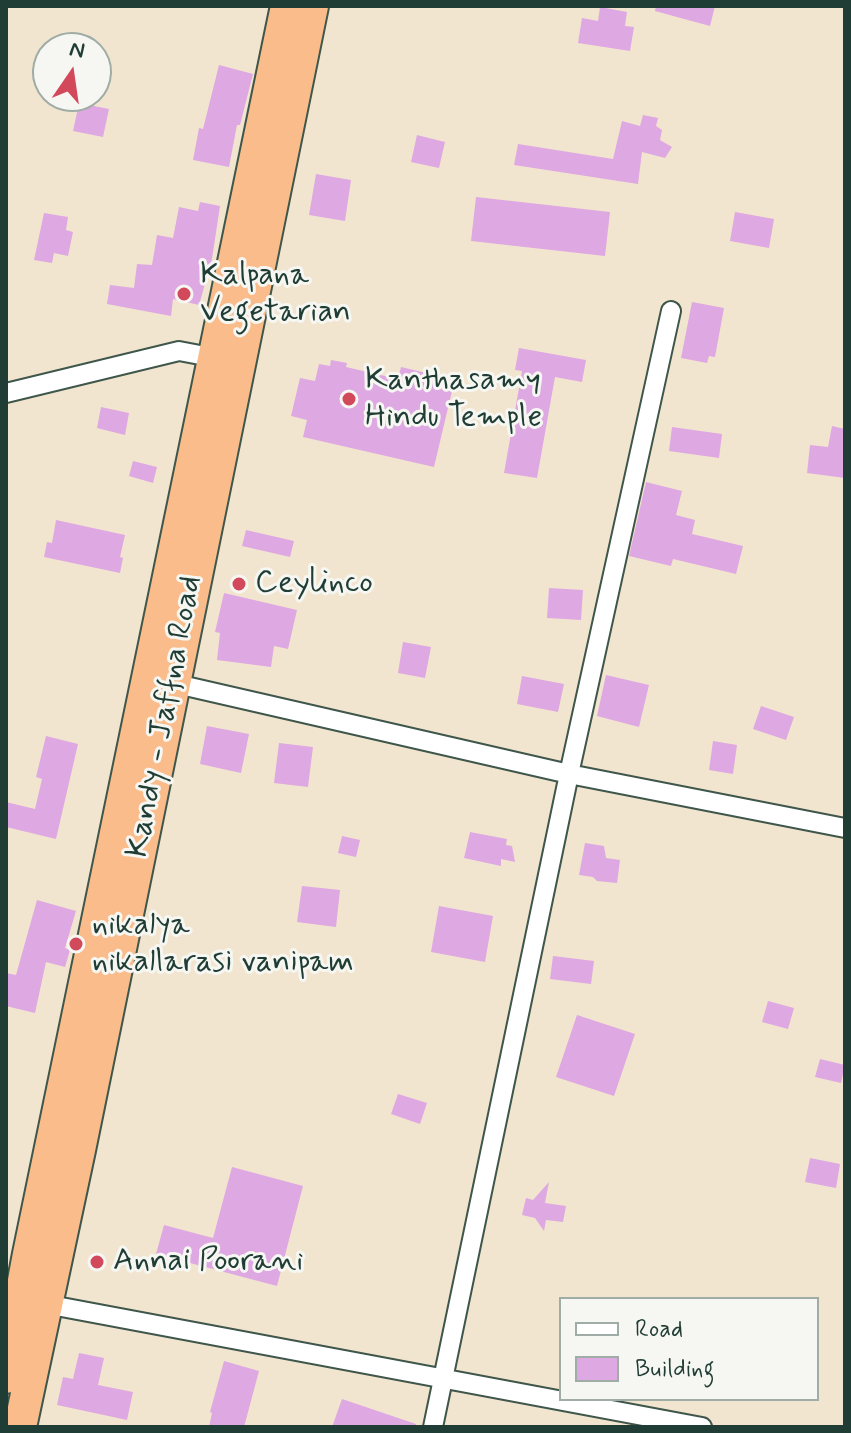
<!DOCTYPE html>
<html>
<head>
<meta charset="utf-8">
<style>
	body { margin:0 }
	#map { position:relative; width:851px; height:1433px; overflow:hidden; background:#f2e5cf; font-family:Mynerve,sans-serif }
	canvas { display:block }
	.frame { position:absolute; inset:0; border:8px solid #1f3d34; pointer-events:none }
	.legend { position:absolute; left:559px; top:1297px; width:260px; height:104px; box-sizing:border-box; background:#f6f6f2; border:2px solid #a0aca6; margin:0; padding:10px 14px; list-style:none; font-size:24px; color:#1f3d34 }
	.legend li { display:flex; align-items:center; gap:16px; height:40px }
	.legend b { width:40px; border:2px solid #a0aca6 }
	.north { position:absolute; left:32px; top:32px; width:80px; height:80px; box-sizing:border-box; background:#f6f6f2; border:2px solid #a0aca6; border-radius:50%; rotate:13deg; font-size:22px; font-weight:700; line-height:32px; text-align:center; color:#1f3d34 }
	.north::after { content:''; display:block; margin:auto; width:28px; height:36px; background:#d1495b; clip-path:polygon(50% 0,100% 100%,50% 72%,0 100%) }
</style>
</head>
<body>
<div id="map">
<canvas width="851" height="1433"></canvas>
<div class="frame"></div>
<ul class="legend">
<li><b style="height:10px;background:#fff"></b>Road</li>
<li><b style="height:22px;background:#dea8e2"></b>Building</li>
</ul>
<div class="north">N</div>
</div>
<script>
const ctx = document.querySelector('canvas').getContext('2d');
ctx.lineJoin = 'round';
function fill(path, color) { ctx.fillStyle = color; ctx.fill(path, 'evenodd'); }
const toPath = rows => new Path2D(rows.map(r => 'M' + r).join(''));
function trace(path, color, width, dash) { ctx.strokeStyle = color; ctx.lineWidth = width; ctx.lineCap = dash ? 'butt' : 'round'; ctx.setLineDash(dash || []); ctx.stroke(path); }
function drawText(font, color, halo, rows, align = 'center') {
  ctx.font = font + ' Mynerve,sans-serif'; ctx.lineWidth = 6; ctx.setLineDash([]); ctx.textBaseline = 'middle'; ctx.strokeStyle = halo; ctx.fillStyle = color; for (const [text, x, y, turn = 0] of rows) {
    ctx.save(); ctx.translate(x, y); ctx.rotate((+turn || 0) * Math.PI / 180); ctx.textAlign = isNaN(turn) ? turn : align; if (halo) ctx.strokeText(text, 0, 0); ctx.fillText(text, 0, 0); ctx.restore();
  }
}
fill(toPath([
	[656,6,715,6,710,26,655,11],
	[600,7,627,12,625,26,634,27,630,51,578,43,582,18,598,21],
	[219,65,253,74,240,125,237,125,229,167,193,160,199,128,203,129],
	[79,103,109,109,103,137,73,131],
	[643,115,658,118,656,126,662,130,660,140,672,147,665,158,642,152,638,184,514,165,518,144,613,159,622,121,640,126],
	[417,135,445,142,439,168,411,162],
	[316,174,351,180,345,221,309,215],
	[476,197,610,212,605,256,471,241],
	[200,202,220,206,212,259,199,305,173,299,171,316,107,304,110,285,134,288,137,264,152,265,157,235,173,238,179,207,198,211],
	[735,212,774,219,769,248,730,241],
	[44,213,68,217,66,230,73,232,68,256,54,253,52,263,34,260],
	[692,302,724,308,715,357,709,356,707,363,681,358],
	[519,348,586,360,582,382,555,377,537,478,504,473,522,371,515,370],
	[331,360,347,363,346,367,398,379,401,367,443,377,440,389,452,391,434,467,303,437,307,420,291,416,300,378,315,381,319,364,330,366],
	[101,407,129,413,125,435,97,428],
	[832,426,845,429,845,478,807,473,810,445,828,447],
	[672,427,722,434,719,458,669,451],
	[133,461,157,467,153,483,129,476],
	[646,482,682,491,676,515,695,520,692,534,743,546,736,574,673,559,671,566,629,556],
	[56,520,125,535,120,557,123,558,120,573,44,557,47,542,52,543],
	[246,530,294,541,290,557,242,546],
	[549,588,583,590,581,620,547,618],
	[224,593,297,610,288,649,274,646,271,667,217,660,220,633,215,632],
	[403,642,431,647,425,678,398,673],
	[606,675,649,685,639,727,597,716],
	[522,676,564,684,558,712,517,704],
	[761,706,794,717,786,740,753,729],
	[207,726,249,734,241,773,200,764],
	[46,736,78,744,56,839,6,827,6,802,35,809,42,779,36,777],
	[713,741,737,745,733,774,709,770],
	[279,743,313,747,308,787,274,783],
	[470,832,507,839,506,845,512,846,515,862,501,859,501,866,464,858],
	[342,836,360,840,356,857,338,853],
	[585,843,604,846,606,858,620,860,617,883,597,881,593,877,579,875],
	[302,886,340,890,336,927,297,922],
	[37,900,76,911,65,948,70,950,65,967,46,962,35,1013,6,1006,6,973,16,975],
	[439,906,493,916,485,962,431,952],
	[553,956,594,961,591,984,550,979],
	[768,1001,794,1008,788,1029,762,1022],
	[577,1015,635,1034,614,1096,556,1077],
	[820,1059,845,1065,841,1083,815,1077],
	[398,1094,427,1103,420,1124,391,1114],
	[810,1158,840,1164,836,1188,805,1182],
	[232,1167,303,1186,277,1286,156,1254,164,1225,213,1238],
	[549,1182,545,1203,566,1206,563,1222,546,1220,544,1231,535,1218,522,1215,526,1198,533,1200],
	[79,1353,104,1358,98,1385,133,1392,127,1420,57,1405,63,1377,73,1379],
	[224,1361,259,1371,244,1427,209,1427,212,1413,210,1412],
	[342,1399,416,1424,415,1427,332,1427]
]), '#dea8e2');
const minor = toPath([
	[6,393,179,351,221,359],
	[168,682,569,774,845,828],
	[40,1303,702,1427],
	[433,1427,569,774,671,311]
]);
const trunk = toPath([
	[6,1377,29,1254,287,6],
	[20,1427,79,1150,312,6]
]);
trace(minor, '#3f564b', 22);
trace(trunk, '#3f564b', 36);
trace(minor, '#fff', 18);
trace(trunk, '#f9bc8a', 32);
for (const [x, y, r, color] of [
	[184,294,8,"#d1495b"],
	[349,399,8,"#d1495b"],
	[239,584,8,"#d1495b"],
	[76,944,8,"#d1495b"],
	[97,1262,8,"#d1495b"]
]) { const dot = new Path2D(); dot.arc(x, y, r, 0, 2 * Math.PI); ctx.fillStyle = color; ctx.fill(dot); trace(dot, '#f6f6f2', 3); }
drawText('32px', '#1f3d34', '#f6f6f2', [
	["Kalpana",200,276],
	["Vegetarian",200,313],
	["Kanthasamy",365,381],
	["Hindu Temple",365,418],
	["Ceylinco",255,584],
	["nikalya",92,926],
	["nikallarasi vanipam",92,963],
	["Annai Poorani",113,1262]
], 'left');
drawText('32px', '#1f3d34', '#f6f6f2', [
	["Kandy - Jaffna Road",166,717,-79]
]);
</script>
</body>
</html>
